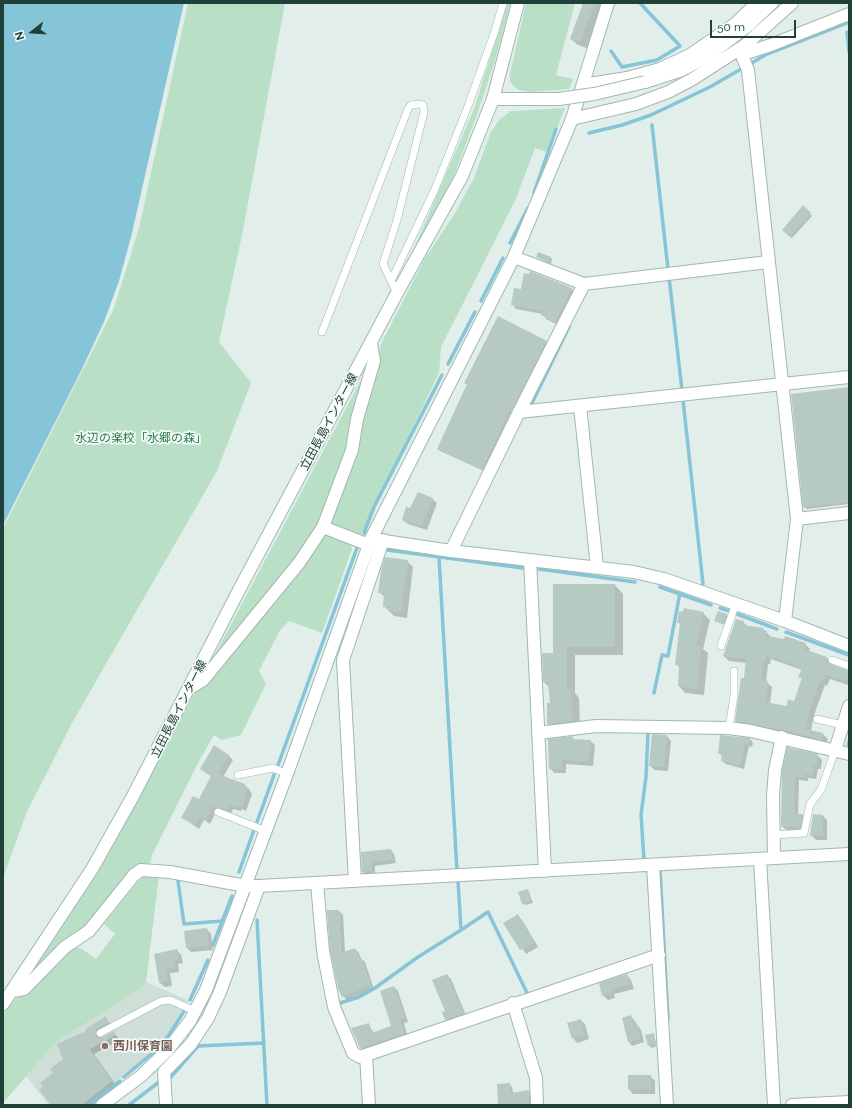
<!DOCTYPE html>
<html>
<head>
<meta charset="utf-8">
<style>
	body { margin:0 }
	#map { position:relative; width:852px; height:1108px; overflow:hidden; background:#e2eee9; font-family:Raleway,sans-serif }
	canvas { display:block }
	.frame { position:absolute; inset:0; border:4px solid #20403a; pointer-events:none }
	.north { position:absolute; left:12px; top:12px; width:40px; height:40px; -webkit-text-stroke:3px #f3faf7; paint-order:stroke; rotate:253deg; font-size:11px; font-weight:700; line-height:16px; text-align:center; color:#20403a }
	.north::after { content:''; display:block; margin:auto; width:14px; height:18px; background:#20403a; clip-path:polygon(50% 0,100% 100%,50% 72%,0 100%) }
	.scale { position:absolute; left:710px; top:20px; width:86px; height:18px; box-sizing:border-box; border:2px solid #20403a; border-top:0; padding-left:5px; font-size:12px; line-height:14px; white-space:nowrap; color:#20403a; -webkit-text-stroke:3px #f3faf7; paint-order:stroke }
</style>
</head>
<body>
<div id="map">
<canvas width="852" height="1108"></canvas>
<div class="frame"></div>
<div class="north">N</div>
<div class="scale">50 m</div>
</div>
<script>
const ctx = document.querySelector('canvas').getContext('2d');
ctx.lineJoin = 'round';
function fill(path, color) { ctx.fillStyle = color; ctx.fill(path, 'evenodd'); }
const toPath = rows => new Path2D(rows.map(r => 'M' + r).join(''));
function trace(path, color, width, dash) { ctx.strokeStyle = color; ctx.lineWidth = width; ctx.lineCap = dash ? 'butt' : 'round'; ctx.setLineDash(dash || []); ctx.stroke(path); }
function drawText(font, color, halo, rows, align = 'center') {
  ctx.font = font + ' Raleway,"Noto Sans JP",sans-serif'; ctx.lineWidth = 3.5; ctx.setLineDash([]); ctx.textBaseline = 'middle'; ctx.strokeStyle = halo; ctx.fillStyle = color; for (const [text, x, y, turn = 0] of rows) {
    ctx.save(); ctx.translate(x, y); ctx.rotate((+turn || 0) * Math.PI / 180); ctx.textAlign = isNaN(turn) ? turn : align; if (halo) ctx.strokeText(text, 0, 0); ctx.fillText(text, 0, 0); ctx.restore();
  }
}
fill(toPath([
	[146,982,188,1000,168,1033,141,1062,87,1105,49,1105,26,1076,56,1042,141,989]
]), '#d0ded8');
fill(toPath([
	[188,3,285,3,243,230,219,342,251,383,217,471,72,723,26,814,3,878,3,528,114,308,139,228],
	[507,3,511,3,494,64,475,120,453,178,409,260,474,109],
	[526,3,575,3,556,75,573,79,569,89,531,92,519,90,514,87,510,81,510,74],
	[565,108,558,126,555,128,547,152,535,148,515,201,441,347,439,373,362,533,359,537,333,526,329,520,376,367,381,344,424,260,455,213,474,178,491,132,500,119,511,111],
	[368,367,350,447,319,527,204,675],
	[325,534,351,544,352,549,322,633,289,621,280,630,259,671,266,684,241,735,222,740,214,735,199,761,152,855,150,863,140,866,98,916,23,985,96,871,196,691],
	[159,875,146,982,141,989,56,1042,3,1103,3,1014,13,1001,30,988,62,954,76,947,82,949,96,959,115,934,104,924,143,876]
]), '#b9e0c7');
fill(toPath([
	[3,3,184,3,132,233,119,281,104,322,79,375,3,525]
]), '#86c4d7');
fill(toPath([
	[584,3,604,3,587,48,578,45,571,39],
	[803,207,812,216,792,238,783,230],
	[537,257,550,257,552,259,551,264],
	[531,273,572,289,576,293,560,326,546,319,543,314,516,309,512,304],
	[546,342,548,344,515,409,513,408,484,471,440,451,438,449,468,385,465,383],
	[849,388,849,504,807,509,804,507],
	[432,499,437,503,427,530,408,524,403,520,410,509],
	[407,561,413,567,407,618,394,616,384,606,385,597,379,592],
	[615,585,623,594,623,655,575,655,575,693,579,698,580,730,557,732,548,724,548,704,551,704,549,687,544,682,554,654],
	[703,613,710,620,703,649,708,653,704,695,685,693,679,686,680,668,676,664,681,625,678,622],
	[726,615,728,617,725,625,715,621],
	[743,622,747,626,763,629,771,637,805,644,810,649,809,652,827,658,832,663,831,666,849,672,848,685,830,679,827,686,825,685,814,715,811,731,823,734,828,739,826,744,741,726,736,721,747,663,729,661,724,656],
	[771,659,802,670,800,676,802,679,795,702,788,707,770,704,772,687,766,682,768,664,770,664],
	[667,736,671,741,668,771,655,770,650,766],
	[849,736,849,748,846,745],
	[572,737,575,740,590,741,595,745,593,766,566,764,566,773,554,773,550,768],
	[750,739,753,743,752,747,749,746,744,769,726,764,722,761,723,757,719,753],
	[228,755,233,760,223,777,244,785,249,789,252,794,246,811,242,809,241,811,233,809,231,814,217,810,210,824,204,820,199,829,182,817,200,800,212,777,201,769],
	[817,755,822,760,821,769,818,769,816,779,808,778,808,781,799,780,798,815,802,815,806,819,804,830,786,830,782,826,783,771],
	[823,816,827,820,827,840,816,840,811,835],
	[391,850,394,854,396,863,375,866,375,875,367,875,363,872,362,853],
	[528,890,533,903,525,905,523,904],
	[339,911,343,915,345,953,355,949,359,953,361,959,365,962,374,989,347,1000,343,996],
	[518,916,522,920,538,947,526,954,504,923],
	[207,929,211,934,213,950,191,952,187,948],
	[177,950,181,955,183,963,178,964,179,972,170,973,172,986,165,987,160,983,155,955],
	[447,975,451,979,467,1018,451,1024,446,1019],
	[627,975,631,980,634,989,614,994,615,998,608,1000,603,995],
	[394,987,398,991,408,1022,404,1023,408,1038,365,1052,361,1048,368,1024,374,1033,393,1025],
	[631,1016,641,1030,644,1042,632,1046,629,1042,623,1019],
	[105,1018,113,1028,101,1035,101,1038,114,1033,120,1040,94,1054,117,1087,93,1105,52,1105,54,1073,88,1031],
	[580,1020,585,1024,589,1039,577,1043,573,1038],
	[653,1034,657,1046,651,1048,646,1036],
	[650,1076,655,1081,655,1094,633,1094,629,1089],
	[509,1084,512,1087,513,1093,528,1091,531,1094,532,1105,499,1105,498,1085]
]), '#0003');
trace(toPath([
	[847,32,849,51],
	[611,51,622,67,657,60,680,46,640,3],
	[652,125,668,269],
	[589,133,622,125,651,115,710,87,767,54,849,22],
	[534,193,556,129],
	[510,243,528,208],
	[669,277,682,390],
	[481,301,503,258],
	[448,364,475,312],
	[683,400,703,584],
	[530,407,569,327],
	[364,533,374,507,442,375],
	[387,550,523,568],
	[439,557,457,871],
	[539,569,635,582],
	[660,587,711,605],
	[720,608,729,611],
	[737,614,777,629],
	[786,632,849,655],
	[654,693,662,655,668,656,680,593],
	[278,765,357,548],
	[257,822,274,775],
	[647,860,644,860,641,815,646,777,648,731],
	[660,870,668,1020],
	[239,872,254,830],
	[178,881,184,924,222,921],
	[257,920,267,1105],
	[461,930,488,912,528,995],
	[213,945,232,896],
	[190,1000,208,960],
	[340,1003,359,997,375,988,418,957,461,930,458,881],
	[124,1077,156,1050,169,1035,184,1011],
	[170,1078,198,1046,264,1043],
	[89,1105,120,1081],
	[129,1105,159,1082]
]), '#86c4d7', 3.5);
fill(toPath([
	[583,3,595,3,580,42,570,39],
	[803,205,811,213,790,237,782,230],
	[538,252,551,257,549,262,536,257],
	[530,271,572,288,555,323,541,315,543,311,511,305,514,288,521,289,524,273,529,274],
	[498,316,547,341,513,408,511,407,482,470,437,449,467,384,464,383],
	[849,387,849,502,803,507,791,394],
	[418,492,433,498,422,526,402,520,406,507,410,508],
	[385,557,408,560,401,612,387,610,388,607,383,607,384,593,378,593,381,570],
	[553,584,615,584,615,647,567,647,567,689,571,688,572,721,547,724,547,703,550,703,548,682,543,682,542,653,553,653],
	[684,608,704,612,696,645,701,646,697,689,678,686,679,665,675,665,680,623,677,623,679,612,683,611],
	[718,611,727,614,723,624,714,621],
	[736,619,744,621,743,625,764,628,763,630,767,631,766,636,784,639,785,636,806,643,804,649,827,657,826,662,849,671,849,680,844,678,843,681,825,675,822,682,820,681,810,709,806,729,823,733,821,740,784,730,735,721,741,678,744,678,746,659,723,656],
	[766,655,802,668,798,677,802,678,794,701,788,699,787,706,765,702,768,681,761,680,764,660,766,660],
	[652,734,667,735,664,767,649,766],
	[720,735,750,738,749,744,745,743,740,766,721,761,722,754,718,754],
	[573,736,573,739,591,740,589,762,562,760,562,769,549,769,548,739],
	[214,745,229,755,218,774,245,784,244,787,248,789,242,807,237,805,236,808,229,805,227,810,213,806,205,820,199,817,195,825,181,818,193,796,199,799,211,776,200,769],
	[787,747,818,754,817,766,814,765,812,775,804,774,804,778,795,776,794,809,795,814,803,814,800,827,781,826,782,771],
	[813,814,823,815,823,836,810,836],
	[391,849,393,860,372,862,372,871,362,872,361,852],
	[528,889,532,901,522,904,518,892],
	[327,910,339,910,341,953,355,948,359,958,361,957,371,985,342,997,338,989,330,950],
	[518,914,534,943,520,950,503,923],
	[207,928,209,946,186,948,184,931],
	[177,949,179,959,174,960,175,967,166,969,168,981,159,983,154,954],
	[447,974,464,1014,445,1020,442,1012,445,1011,432,980],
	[627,974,630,984,611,990,611,993,602,996,599,983],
	[394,986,405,1018,400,1019,405,1034,360,1048,351,1028,369,1023,372,1033,391,1026,380,991],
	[631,1015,634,1026,637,1025,641,1038,628,1042,622,1018],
	[106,1016,109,1023,96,1030,96,1036,102,1038,114,1031,116,1035,90,1049,112,1081,82,1105,51,1105,39,1090,43,1086,40,1083,53,1073,50,1069,63,1059,57,1044,86,1031,86,1029],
	[581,1019,585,1035,572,1039,567,1023],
	[654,1033,656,1044,648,1046,645,1035],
	[628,1075,651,1075,651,1089,628,1090],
	[510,1083,510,1093,529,1090,529,1104,498,1105,497,1084]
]), '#b7c9c3');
const lane = toPath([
	[391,281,435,189,468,106,495,31,503,3],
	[322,332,408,109,411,105,420,104,423,105,424,112,397,220,383,264,397,293],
	[721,646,736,603],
	[832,660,849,666],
	[817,719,843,725],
	[729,728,734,696,734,671],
	[238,775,273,768,287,774],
	[218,812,266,831],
	[774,835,804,833,810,804,821,790,835,750],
	[100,1033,161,1001,170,1000,195,1011]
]);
const street = toPath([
	[739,49,748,70,797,519,785,621],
	[743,54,771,45,849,14],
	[583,85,627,78,660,69,690,55,735,24,757,3],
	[493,99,518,3],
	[572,119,636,104,668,92,691,80,744,46,792,3],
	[514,257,584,284,768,262],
	[580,406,597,567],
	[519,412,849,377],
	[797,519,849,513],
	[323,527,369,545],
	[451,551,519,412,584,284],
	[530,560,545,871],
	[191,687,203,680,299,563,323,527,352,450,357,419,374,361,371,344],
	[538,733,596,726,729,728,751,731,849,754],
	[835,750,849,706],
	[774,858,773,796,775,770,782,737],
	[760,859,774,1105],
	[653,865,667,1105],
	[355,881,343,660,383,540],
	[317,883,323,951,334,1007,353,1053,360,1057,659,955],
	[13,991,24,989,65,947,89,931,134,875,141,870,170,872,246,886,259,886,849,854],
	[513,1003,536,1078,537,1105],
	[366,1055,369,1105],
	[166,1105,164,1072,191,1044,208,1018,220,992,259,886],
	[792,1105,849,1102]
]);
const secondary = toPath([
	[645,82,682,70,708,56,749,25,772,3],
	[371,539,451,551,634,572,664,579,785,621,849,646],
	[3,1004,92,869,133,796,239,590,397,293,462,176,493,99,559,99],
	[102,1105,141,1076,167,1051,190,1021,206,990,287,774,371,539,514,257,572,119,608,3]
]);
trace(lane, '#a4b6b1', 8);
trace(street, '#a4b6b1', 14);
trace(secondary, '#9fbab3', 14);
trace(lane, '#fff', 7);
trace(street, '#fff', 12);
trace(secondary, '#fff', 12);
const secondaryBridge = toPath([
	[559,99,594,94,645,82]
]);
trace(secondaryBridge, '#9fbab3', 14, []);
trace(secondaryBridge, '#fff', 12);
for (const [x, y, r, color] of [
	[105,1046,4,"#8d6e63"]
]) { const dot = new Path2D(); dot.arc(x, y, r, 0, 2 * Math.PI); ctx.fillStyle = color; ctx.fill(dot); trace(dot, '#f3faf7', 1.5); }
drawText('12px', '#20403a', '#f3faf7', [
	["立田長島インター線",329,422,-62],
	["立田長島インター線",179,709,-63]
]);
drawText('12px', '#277b4d', '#f3faf7', [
	["水辺の楽校「水郷の森」",141,438]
]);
drawText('bold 12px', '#785e54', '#f3faf7', [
	["西川保育園",113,1046]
], 'left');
</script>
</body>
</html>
